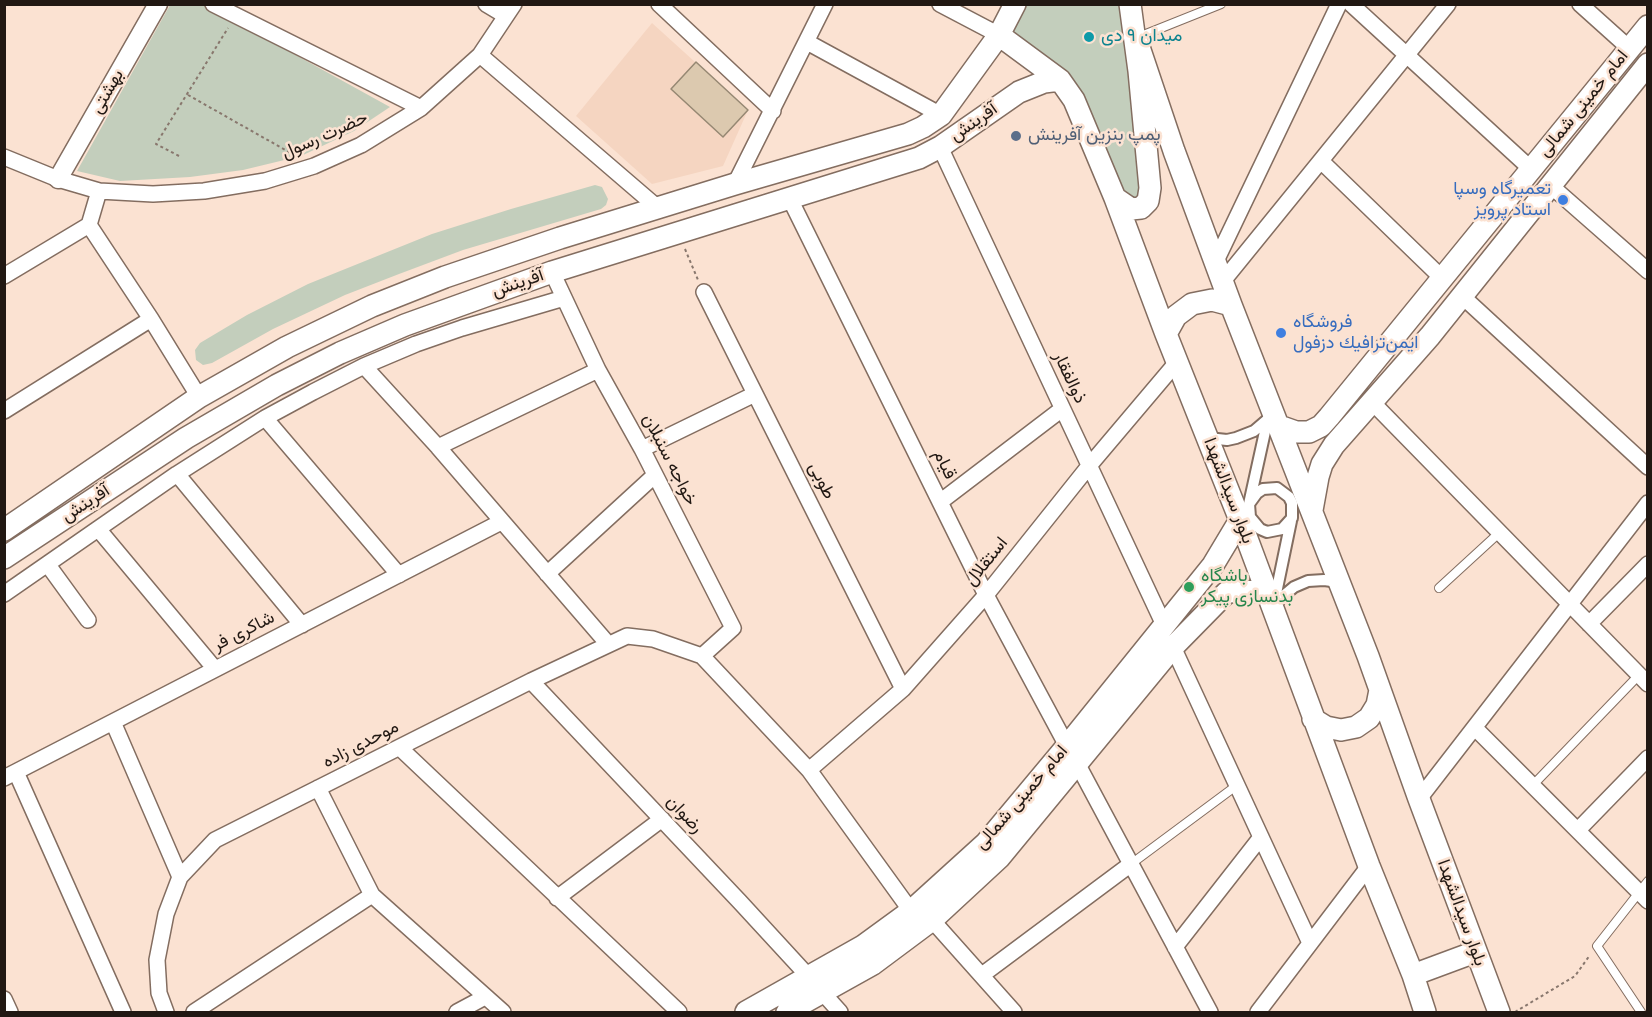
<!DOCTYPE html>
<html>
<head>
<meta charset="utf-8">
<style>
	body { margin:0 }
	#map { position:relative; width:1652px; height:1017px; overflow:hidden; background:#fbe2d2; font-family:"Nunito Sans",sans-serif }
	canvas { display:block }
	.frame { position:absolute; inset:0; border:6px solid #211813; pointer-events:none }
</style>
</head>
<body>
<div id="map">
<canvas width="1652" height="1017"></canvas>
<div class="frame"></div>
</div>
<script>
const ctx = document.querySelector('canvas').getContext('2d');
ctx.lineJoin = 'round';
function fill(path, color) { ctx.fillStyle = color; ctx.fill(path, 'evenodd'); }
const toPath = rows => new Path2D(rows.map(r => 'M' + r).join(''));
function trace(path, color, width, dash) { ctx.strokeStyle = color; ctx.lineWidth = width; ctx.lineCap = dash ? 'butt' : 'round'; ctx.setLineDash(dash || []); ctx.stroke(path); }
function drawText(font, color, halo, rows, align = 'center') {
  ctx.font = font + ' "Nunito Sans",Vazirmatn,sans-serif'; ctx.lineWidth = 5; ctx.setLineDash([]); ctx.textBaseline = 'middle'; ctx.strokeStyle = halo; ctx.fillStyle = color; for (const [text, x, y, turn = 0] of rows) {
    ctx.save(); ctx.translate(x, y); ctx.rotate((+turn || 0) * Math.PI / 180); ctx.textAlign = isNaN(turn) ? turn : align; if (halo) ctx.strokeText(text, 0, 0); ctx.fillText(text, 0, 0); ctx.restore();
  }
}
fill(toPath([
	[652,23,748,110,723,166,652,184,576,116]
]), '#f5d5c1');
fill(toPath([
	[170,5,205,5,390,107,354,131,301,156,243,170,190,177,120,181,77,171],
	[1022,5,1124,5,1143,197,1123,200,1088,114,1008,33],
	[595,185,602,187,608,199,606,205,601,209,463,250,399,274,345,295,273,329,212,363,203,365,196,360,195,350,200,343,247,315,308,284,432,234,511,209]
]), '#c3cebc');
const building = toPath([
	[696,62,748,110,723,137,671,89,696,62]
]);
fill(building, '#dcc9af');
trace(building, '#968873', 1.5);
const service = toPath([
	[1136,38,1221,4],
	[1439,588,1499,533],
	[1533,785,1639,675],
	[1131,864,1236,786],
	[1641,1012,1597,946,1648,881]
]);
const pedestrian = toPath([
	[1208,438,1227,440,1236,438,1254,431,1268,419],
	[1249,504,1257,493,1263,489,1277,488,1289,497,1292,503,1292,518,1282,529,1267,532,1260,529,1250,517,1249,504,1268,418],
	[1274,603,1291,521],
	[1274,607,1282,597,1294,587,1308,581,1324,580,1339,582]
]);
const minor = toPath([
	[213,4,421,108],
	[486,4,506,16],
	[659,4,773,111],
	[940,4,999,35],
	[1351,4,1531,169],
	[1580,4,1629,48],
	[807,42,941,115],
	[480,55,658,208],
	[940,147,1164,625],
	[4,157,58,179,99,191,153,194,204,191,265,181,314,166,361,145,421,108,480,55,514,4],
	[1321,161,1442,278],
	[735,184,825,4],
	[1550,185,1648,271],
	[790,199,986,595,1067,746],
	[89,225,151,319,199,397],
	[1216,261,1339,4],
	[552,272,598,370,642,449,733,628,702,656],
	[4,276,89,225,99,191],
	[1223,281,1448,4],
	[704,292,903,689],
	[1462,296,1648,467],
	[364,366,438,447,608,644],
	[1372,402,1648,684],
	[4,411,151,319],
	[265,418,399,575],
	[438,447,598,370],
	[642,449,755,394],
	[177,474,302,625],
	[940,502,1062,409],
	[99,530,215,669],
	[48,565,88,620],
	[547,574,655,475],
	[4,594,177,474,265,418,313,392,364,366,416,344,462,328,564,298],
	[1589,624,1648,564],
	[1173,647,1310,943],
	[531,681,740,902,809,977],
	[113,722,180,877],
	[1475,728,1648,901],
	[400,748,679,1012],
	[1078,765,1210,1012],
	[809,770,903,689,986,595,1089,466,1177,362],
	[16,772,123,1012],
	[4,778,501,522],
	[318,788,372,895,503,1012],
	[1419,799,1648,503],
	[1578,830,1648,758],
	[557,898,662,819],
	[932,920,1014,1012],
	[1175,947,1261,837],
	[982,975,1131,864],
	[822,992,840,1012],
	[4,999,10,1012],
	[166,1012,159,993,157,960,166,914,180,877,215,840,531,681,627,636,653,639,702,656,809,770,911,911],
	[194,1012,372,895],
	[457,1012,485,997],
	[1258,1012,1369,866]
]);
const tertiary = toPath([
	[58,179,158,4]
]);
const secondary = toPath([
	[999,35,1060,80,1074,100,1115,198,1166,334,1240,520,1369,866,1413,975,1425,1012],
	[1136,38,1174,151,1231,305,1368,656,1419,799,1499,1012],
	[1115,198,1131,209,1141,208,1148,201,1150,188,1139,71,1130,4],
	[1166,334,1176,316,1192,304,1212,300,1231,305],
	[1279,426,1296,432,1309,432,1321,426,1329,417,1648,26],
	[1312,510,1318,477,1322,464,1334,445,1430,336,1648,64],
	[4,530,199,397,287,347,372,306,445,277,560,238,735,184,908,134,923,127,941,115,999,35,1015,4],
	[4,558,186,438,277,385,340,353,405,325,552,272,919,158,940,147,1019,92,1044,82,1060,80],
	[1313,719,1326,727,1341,730,1356,727,1369,718,1377,705,1380,690],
	[1413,975,1475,952],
	[746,1012,863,946,911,911,986,843,1067,746,1213,565,1240,520],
	[787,1012,873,964,932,920,999,858,1173,647,1227,592,1266,591]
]);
trace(service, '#836d60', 10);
trace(pedestrian, '#836d60', 14);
trace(minor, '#836d60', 18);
trace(tertiary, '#836d60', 21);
trace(secondary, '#836d60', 24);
trace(toPath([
	[188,95,296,156],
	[179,156,156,144,228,28],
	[685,249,698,280],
	[1515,1012,1575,976,1590,955]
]), '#88776d', 2, [3, 3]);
trace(service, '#fff', 8);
trace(pedestrian, '#fff', 10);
trace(minor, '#fff', 15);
trace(tertiary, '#fff', 18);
trace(secondary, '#fff', 21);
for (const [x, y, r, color] of [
	[1089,37,6,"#0f9aa8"],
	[1016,136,6,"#5c6f8a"],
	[1563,200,6,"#3f7fe0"],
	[1281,333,6,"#3f7fe0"],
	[1189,587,6,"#2e9e5b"]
]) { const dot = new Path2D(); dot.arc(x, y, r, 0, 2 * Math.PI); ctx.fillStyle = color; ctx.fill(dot); trace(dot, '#fbe2d2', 2); }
drawText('18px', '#0d838f', '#fbe2d2', [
	["میدان ۹ دی",1101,37]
], 'left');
drawText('18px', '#211813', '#fbe2d2', [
	["بهشتی",108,92,-60],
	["امام خمینی شمالی",1584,104,-51],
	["آفرینش",974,123,-35],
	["حضرت رسول",325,136,-24],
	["آفرینش",518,284,-19],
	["ذوالفقار",1069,378,65],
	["خواجه سنبلان",669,460,63],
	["قیام",944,465,64],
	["طوبی",821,481,63],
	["بلوار سیدالشهدا",1228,491,69],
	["آفرینش",86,504,-33],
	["استقلال",987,562,-51],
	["شاکری فر",244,632,-27],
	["موحدی زاده",361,745,-27],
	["امام خمینی شمالی",1022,798,-49],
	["رضوان",684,815,47],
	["بلوار سیدالشهدا",1461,913,70]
]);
drawText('18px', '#4e5e75', '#fbe2d2', [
	["پمپ بنزین آفرینش",1028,136]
], 'left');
drawText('18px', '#366cbe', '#fbe2d2', [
	["تعمیرگاه وسپا",1551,190],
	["استاد پرویز",1551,211],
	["فروشگاه",1293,323,"left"],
	["ايمن‌ترافيك دزفول",1293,344,"left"]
], 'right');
drawText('18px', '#27864d', '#fbe2d2', [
	["باشگاه",1201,577],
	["بدنسازی پیکر",1201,598]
], 'left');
</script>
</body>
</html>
